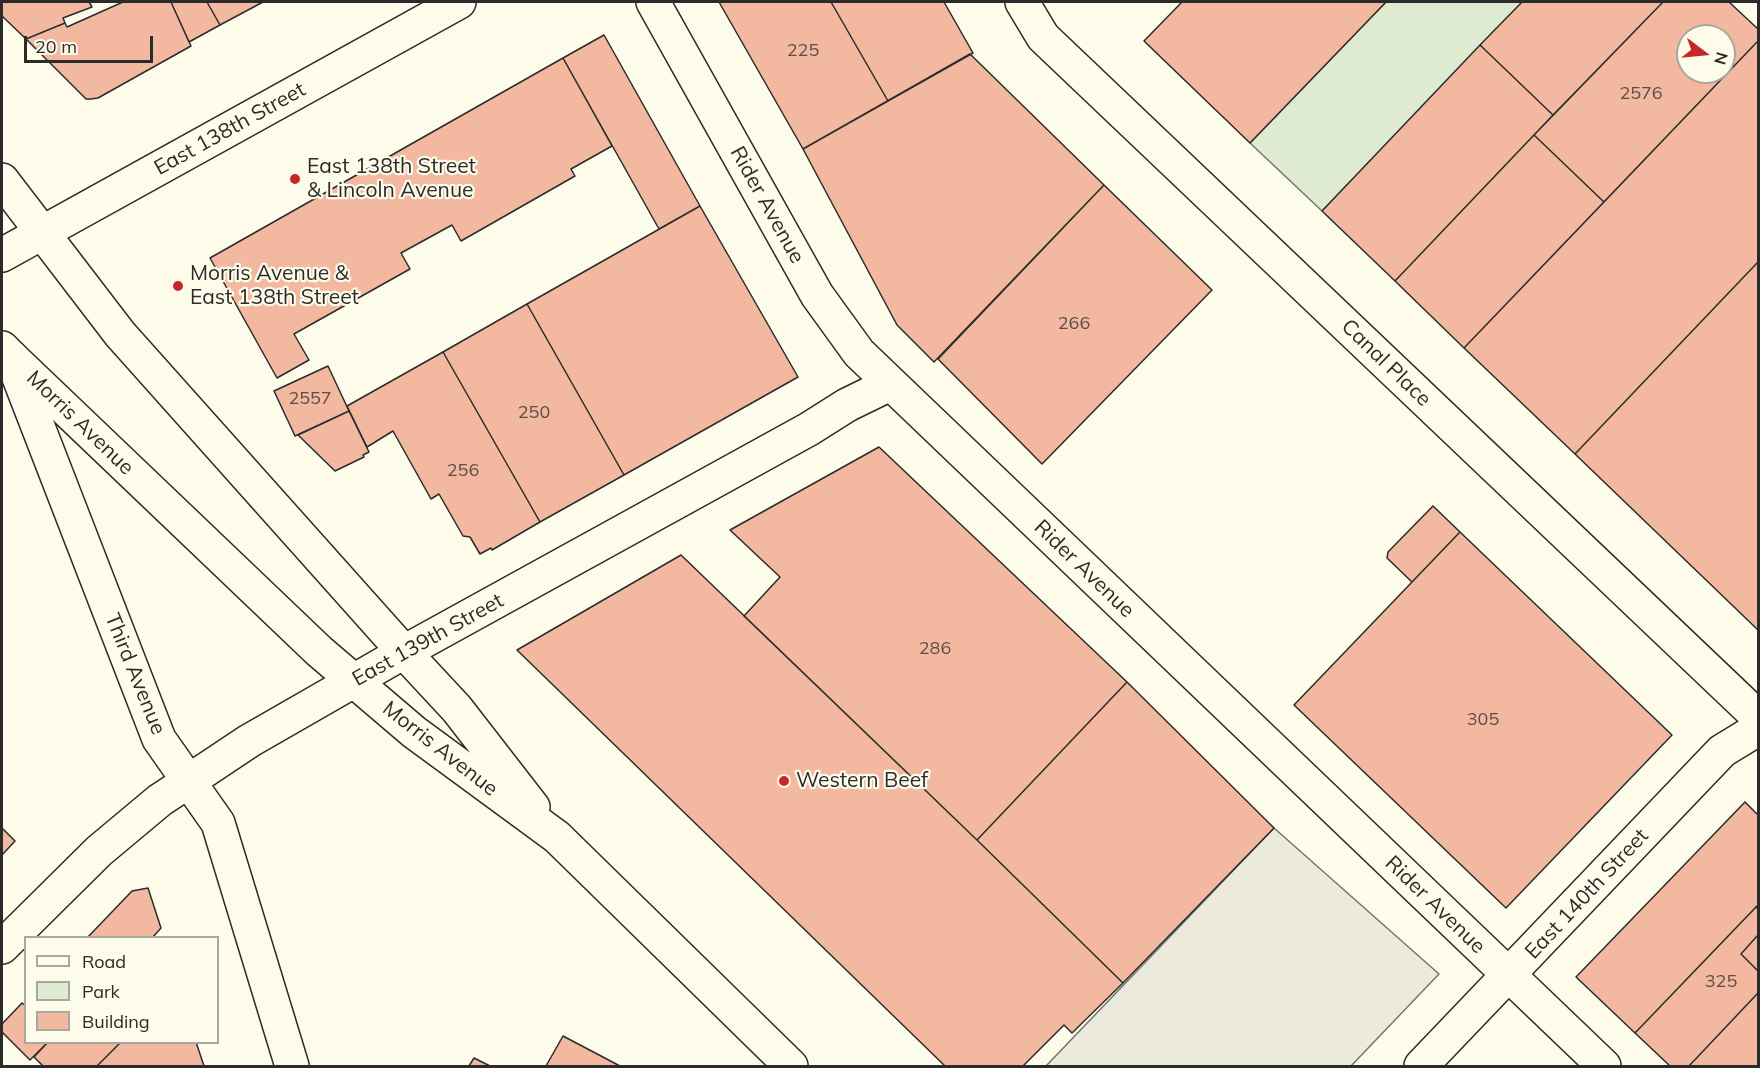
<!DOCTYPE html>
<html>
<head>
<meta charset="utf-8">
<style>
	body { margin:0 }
	#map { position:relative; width:1760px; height:1068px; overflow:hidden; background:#fdfbea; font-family:Mulish,sans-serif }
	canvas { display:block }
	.frame { position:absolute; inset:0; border:3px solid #2b2b2b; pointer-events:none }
	.legend { position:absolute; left:24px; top:936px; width:195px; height:108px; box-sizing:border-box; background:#fdfbea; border:2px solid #a9a89e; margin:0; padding:8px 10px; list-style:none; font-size:18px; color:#2b2b2b }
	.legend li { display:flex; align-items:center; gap:12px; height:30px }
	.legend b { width:30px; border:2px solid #a9a89e }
	.north { position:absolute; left:1676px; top:24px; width:60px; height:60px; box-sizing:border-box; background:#fdfbea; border:2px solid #a9a89e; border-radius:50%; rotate:106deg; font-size:16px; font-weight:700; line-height:24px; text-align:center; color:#2b2b2b }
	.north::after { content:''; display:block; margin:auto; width:21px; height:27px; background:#c62828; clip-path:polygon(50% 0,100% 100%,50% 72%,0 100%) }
	.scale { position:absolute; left:24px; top:36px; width:129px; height:27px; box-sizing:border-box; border:3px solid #2b2b2b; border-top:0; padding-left:8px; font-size:18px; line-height:21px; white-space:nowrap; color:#2b2b2b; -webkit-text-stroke:4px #fdfbea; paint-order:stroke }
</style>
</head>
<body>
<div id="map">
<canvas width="1760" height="1068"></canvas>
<div class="frame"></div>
<ul class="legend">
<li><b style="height:8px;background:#fdfbea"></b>Road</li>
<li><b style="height:16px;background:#deebd1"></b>Park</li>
<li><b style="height:16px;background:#f2b8a0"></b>Building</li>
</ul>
<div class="north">N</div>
<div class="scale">20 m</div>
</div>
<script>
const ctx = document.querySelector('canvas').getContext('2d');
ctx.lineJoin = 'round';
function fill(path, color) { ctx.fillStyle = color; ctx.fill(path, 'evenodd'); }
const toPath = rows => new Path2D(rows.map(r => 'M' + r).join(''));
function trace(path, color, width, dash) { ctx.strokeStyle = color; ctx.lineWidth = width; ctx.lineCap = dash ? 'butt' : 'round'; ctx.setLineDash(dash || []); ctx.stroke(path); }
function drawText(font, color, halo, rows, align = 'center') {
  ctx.font = font + ' Mulish,sans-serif'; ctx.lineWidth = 4.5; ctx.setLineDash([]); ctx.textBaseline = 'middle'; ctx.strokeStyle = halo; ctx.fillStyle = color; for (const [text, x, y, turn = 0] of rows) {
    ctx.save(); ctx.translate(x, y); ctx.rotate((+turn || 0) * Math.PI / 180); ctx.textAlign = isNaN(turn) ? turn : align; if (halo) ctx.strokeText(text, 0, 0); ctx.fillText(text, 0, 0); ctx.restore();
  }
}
const green = toPath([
	[1386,2,1523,2,1322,211,1250,143,1386,2]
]);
fill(green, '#deebd1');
trace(green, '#74746e', 1.5);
const parking = toPath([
	[1274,828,1439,974,1351,1066,1046,1066,1274,828]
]);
fill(parking, '#eceadb');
trace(parking, '#74746e', 1.5);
const building = toPath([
	[2,2,89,2,92,7,63,18,65,23,26,39,2,16,2,2],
	[123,2,171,2,191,46,98,98,91,99,86,99,26,39,65,23,67,27,123,2],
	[171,2,207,2,220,25,189,42,171,2],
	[207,2,263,2,220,25,207,2],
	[719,2,831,2,888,101,803,149,719,2],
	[831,2,944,2,973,53,888,101,831,2],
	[1182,2,1386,2,1250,143,1144,41,1182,2],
	[1522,2,1663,2,1553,115,1480,45,1522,2],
	[1663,2,1729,2,1758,29,1758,41,1604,202,1534,135,1663,2],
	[1688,36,1724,36,1724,72,1688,72,1688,36],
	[604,35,700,206,659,229,563,58,604,35],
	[1758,41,1758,262,1575,454,1464,348,1758,41],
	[1480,45,1553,115,1395,281,1322,211,1480,45],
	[970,54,1104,185,934,362,897,325,803,149,970,54],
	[563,58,612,146,571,169,575,176,461,241,452,225,401,253,410,269,294,334,309,360,277,378,210,258,563,58],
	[1534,135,1604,202,1464,348,1395,281,1534,135],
	[1104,185,1212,290,1042,464,938,359,1104,185],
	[700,206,798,377,624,475,527,304,700,206],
	[1758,262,1758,630,1575,454,1758,262],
	[527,304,624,475,540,522,443,352,527,304],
	[443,352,540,522,492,550,491,548,480,554,470,537,463,536,439,494,431,499,393,431,367,447,347,406,443,352],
	[328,366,349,411,295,436,274,391,328,366],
	[349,411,369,452,363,455,364,457,335,471,298,435,349,411],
	[879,447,1127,682,977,840,744,616,780,577,730,530,879,447],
	[1433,506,1460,532,1412,582,1387,558,1388,552,1433,506],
	[1460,532,1672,735,1506,908,1294,705,1460,532],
	[681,555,977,840,1123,983,1072,1033,1064,1025,1023,1066,945,1066,517,650,681,555],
	[1127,682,1274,828,1123,983,977,840,1127,682],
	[1745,802,1758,815,1758,905,1635,1033,1576,977,1745,802],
	[2,828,15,841,2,855,2,828],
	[148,888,161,928,152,938,87,938,132,891,148,888],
	[1756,907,1758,909,1758,935,1741,954,1758,971,1758,993,1689,1066,1670,1066,1635,1033,1756,907],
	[1758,935,1758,971,1741,954,1758,935],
	[1758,993,1758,1066,1689,1066,1758,993],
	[22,1003,26,1006,26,1042,48,1042,30,1060,2,1032,2,1024,22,1003],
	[563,1036,620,1066,546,1066,563,1036],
	[48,1042,121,1042,97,1066,43,1066,34,1057,48,1042],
	[121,1042,196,1042,204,1066,97,1066,121,1042],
	[474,1058,490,1066,469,1066,474,1058]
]);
fill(building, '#f2b8a0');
trace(building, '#2b2b2b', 1.5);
const minor = toPath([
	[653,2,817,295,859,353,1604,1066],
	[1022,2,1043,37,1758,717],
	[11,357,319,651,414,732,557,837,791,1066],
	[533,807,457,709,404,652,809,429,847,405,890,384],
	[2,947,99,851,160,800,189,781],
	[1421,1066,1722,751,1758,729]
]);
const secondary = toPath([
	[2,180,120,334,404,652,249,741,189,781],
	[2,255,459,2],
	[2,348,11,357,159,739,218,823,292,1066]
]);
trace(minor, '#2b2b2b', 36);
trace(secondary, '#2b2b2b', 36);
trace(minor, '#fdfbea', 33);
trace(secondary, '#fdfbea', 33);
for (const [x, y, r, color] of [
	[295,179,6,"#c62828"],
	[178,286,6,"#c62828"],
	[784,781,6,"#c62828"]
]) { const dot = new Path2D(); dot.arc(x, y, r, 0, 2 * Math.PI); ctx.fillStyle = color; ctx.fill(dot); trace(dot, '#fdfbea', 2); }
drawText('18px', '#5d4e48', null, [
	["225",803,51],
	["2576",1641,94],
	["266",1074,324],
	["2557",310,399],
	["250",534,413],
	["256",463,471],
	["286",935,649],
	["305",1483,720],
	["325",1721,982]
]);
drawText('21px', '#2b2b2b', '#fdfbea', [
	["East 138th Street",230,129,-29],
	["Rider Avenue",767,205,61],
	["Canal Place",1386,363,44],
	["Morris Avenue",80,423,44],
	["Rider Avenue",1084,569,44],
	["East 139th Street",428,640,-29],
	["Third Avenue",135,674,68],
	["Morris Avenue",440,749,38],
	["East 140th Street",1587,894,-47],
	["Rider Avenue",1435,905,44]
]);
drawText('21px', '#2b2b2b', '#fdfbea', [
	["East 138th Street",307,167],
	["& Lincoln Avenue",307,191],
	["Morris Avenue &",190,274],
	["East 138th Street",190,298],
	["Western Beef",796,781]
], 'left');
</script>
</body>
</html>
